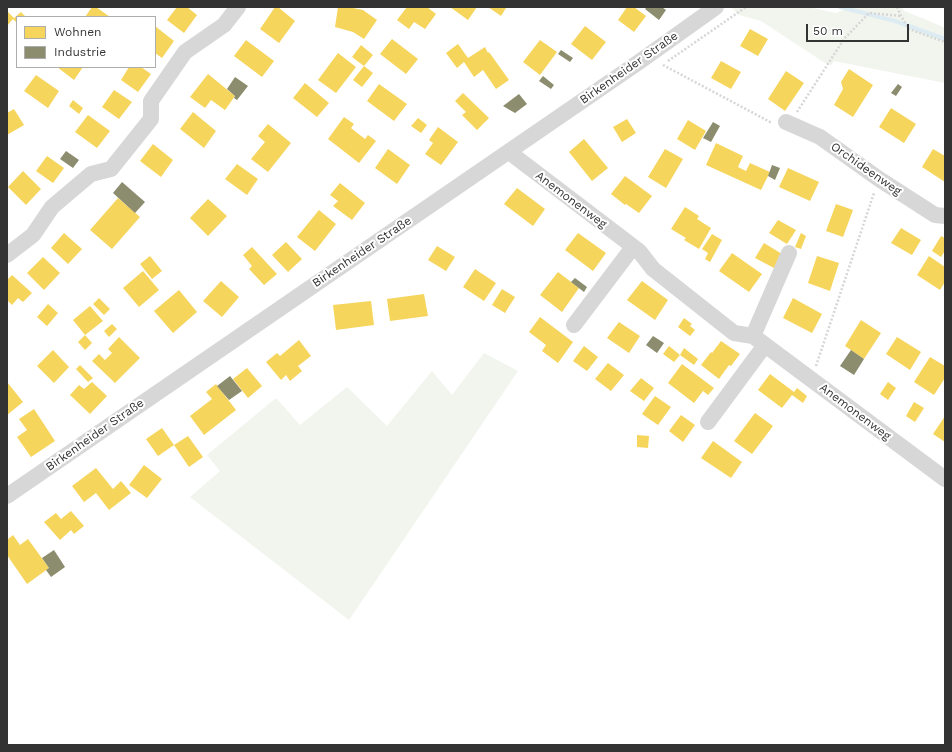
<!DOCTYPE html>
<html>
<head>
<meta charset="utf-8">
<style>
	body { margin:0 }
	#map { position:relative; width:952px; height:752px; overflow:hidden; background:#fff; font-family:"Work Sans",sans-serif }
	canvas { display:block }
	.frame { position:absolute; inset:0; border:8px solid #333; pointer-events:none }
	.legend { position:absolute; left:16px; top:16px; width:140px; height:52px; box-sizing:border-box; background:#fff; border:1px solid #adadad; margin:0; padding:5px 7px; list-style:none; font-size:12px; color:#333 }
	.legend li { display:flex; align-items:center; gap:8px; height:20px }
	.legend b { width:20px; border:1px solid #adadad }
	.scale { position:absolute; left:806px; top:24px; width:103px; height:18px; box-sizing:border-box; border:2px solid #333; border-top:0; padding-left:5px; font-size:12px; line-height:14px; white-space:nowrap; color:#333; -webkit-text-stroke:3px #fff; paint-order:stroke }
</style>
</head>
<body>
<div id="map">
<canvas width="952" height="752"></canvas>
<div class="frame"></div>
<ul class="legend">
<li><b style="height:11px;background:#f6d55c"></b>Wohnen</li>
<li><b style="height:11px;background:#8c8c6e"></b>Industrie</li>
</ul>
<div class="scale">50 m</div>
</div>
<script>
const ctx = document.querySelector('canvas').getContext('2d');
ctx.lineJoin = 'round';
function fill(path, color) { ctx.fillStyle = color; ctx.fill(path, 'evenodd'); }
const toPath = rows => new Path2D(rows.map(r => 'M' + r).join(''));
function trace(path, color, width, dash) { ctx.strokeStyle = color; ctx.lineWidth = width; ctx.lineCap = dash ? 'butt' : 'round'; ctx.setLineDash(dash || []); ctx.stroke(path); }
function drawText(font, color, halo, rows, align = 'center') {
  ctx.font = font + ' "Work Sans",sans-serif'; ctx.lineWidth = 4; ctx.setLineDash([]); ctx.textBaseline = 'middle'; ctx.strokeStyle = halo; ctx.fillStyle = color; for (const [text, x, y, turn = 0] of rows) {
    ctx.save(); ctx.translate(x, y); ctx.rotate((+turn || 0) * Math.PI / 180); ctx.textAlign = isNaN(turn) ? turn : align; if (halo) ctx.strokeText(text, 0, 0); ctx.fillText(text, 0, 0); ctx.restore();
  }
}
fill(toPath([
	[733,7,808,7,836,13,846,9,846,7,902,7,904,11,927,20,945,28,945,83,834,61,831,65,825,63,761,21,739,15,732,8],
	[484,353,518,371,349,620,190,497,220,471,207,455,276,398,300,425,347,387,387,426,432,371,452,395]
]), '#f1f5ed');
fill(toPath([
	[92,7,96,7,110,17,85,17],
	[177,7,187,7,197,15,184,33,167,20],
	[275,7,278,7,295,21,279,43,260,29],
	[338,7,348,7,363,10,377,20,364,39,353,32,335,27],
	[407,7,427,7,436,14,425,29,414,22,409,29,397,20],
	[450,7,477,7,468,20],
	[488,7,505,7,506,8,501,16],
	[627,7,634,7,646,16,634,32,618,20],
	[7,11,14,18,21,12,26,17,17,17,17,23,13,19,7,26],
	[155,26,174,41,162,58,155,53],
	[585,26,606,42,592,60,571,44],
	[750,29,768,39,758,56,740,46],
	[392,39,418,59,406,74,380,54],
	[246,40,274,61,262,77,234,56],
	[540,40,557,52,540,75,523,62],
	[458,44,468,58,485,47,488,53,489,52,509,80,496,89,483,70,474,77,464,62,457,68,446,53],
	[361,45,373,55,364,66,352,57],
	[338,53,356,67,336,93,318,80],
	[721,61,741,72,731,89,711,78],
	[364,66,373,73,362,87,353,80],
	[57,67,83,67,74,80],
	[129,67,141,67,151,74,138,92,121,80],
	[849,69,873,85,853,117,834,105,843,89,841,82],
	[786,71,804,83,785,111,768,99],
	[208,74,235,96,225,110,211,100,205,108,190,97],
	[36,75,59,91,48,108,24,91],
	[305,83,329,103,317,117,293,98],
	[379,84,407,104,394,121,367,101],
	[114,90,132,102,119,119,102,107],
	[463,93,489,118,477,130,462,115,466,112,455,101],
	[73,100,83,108,79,114,69,106],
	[891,108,916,124,904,143,879,127],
	[14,109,24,125,7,135,7,113],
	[193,112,216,131,204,148,180,129],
	[88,115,110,131,97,148,75,132],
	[344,117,354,124,351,128,365,139,368,135,376,141,359,163,328,139],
	[418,118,427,125,421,133,411,126],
	[627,119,636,133,622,142,613,127],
	[688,120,706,131,695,150,677,139],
	[268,124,291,143,268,172,251,159,265,142,258,136],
	[438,127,458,142,441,165,425,154,433,143,429,140],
	[584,139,608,168,592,181,569,152],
	[716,143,743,156,738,167,746,171,750,163,770,172,761,190,706,165],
	[153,144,173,160,161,177,140,161],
	[388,149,410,165,397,184,375,168],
	[665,149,683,159,666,188,648,177],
	[933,149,945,156,945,182,922,167],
	[47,156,64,168,53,183,36,171],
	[237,164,258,179,247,195,225,179],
	[788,168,819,182,810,201,779,187],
	[23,171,41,189,26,205,8,187],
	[625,176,652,196,639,213,626,204,625,205,611,194],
	[340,183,365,203,352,220,333,206,338,201,330,195],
	[517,188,545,209,533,226,504,204],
	[118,198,140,217,112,249,90,230],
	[208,199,227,216,208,236,190,218],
	[836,204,853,210,843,237,826,231],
	[685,207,699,216,697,219,711,228,699,249,684,240,686,238,671,229],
	[319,210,336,224,315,251,297,237],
	[778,220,796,230,787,244,769,233],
	[901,228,921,240,912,255,891,243],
	[64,233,82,249,68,264,51,248],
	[578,233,606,253,593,271,565,250],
	[801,233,806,236,801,249,795,247],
	[712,234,722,240,710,262,705,259,708,253,702,249],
	[941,236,945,238,945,251,941,257,932,251],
	[286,242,302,259,288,272,272,255],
	[764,243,782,254,774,268,755,258],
	[437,246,455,257,446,271,428,260],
	[252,247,277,274,264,285,249,269,252,266,243,255],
	[732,253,762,274,749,292,719,271],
	[150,256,162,271,152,279,140,264],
	[817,256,839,263,830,291,808,283],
	[929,256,945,267,945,282,940,290,917,275],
	[43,257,60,273,44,290,27,273],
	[475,269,496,283,484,301,463,287],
	[143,271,159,290,139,307,123,288],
	[558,272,579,288,562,312,540,295],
	[12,275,32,293,23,302,18,298,12,305,7,300,7,280],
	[221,281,239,297,222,317,203,301],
	[642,281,668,300,655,320,627,300],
	[502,289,515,297,505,313,492,305],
	[179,290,197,312,173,333,154,311],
	[424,294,428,316,390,321,387,299],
	[99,298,110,309,104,315,93,304],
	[793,298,822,314,812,333,783,318],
	[371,301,374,325,336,330,333,305],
	[48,304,58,313,47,326,37,317],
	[90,306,103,321,85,335,92,343,85,350,78,342,85,335,73,320],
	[540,317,573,342,558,363,542,351,546,345,529,332],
	[684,318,692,324,690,326,695,330,690,336,678,327],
	[861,320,881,333,864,359,845,346],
	[619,322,640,336,629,353,607,338],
	[112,324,117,329,109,337,104,331],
	[119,337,140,358,115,383,92,361,99,354,105,360,112,353,108,349],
	[897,337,921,352,910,370,886,354],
	[299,340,311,356,298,366,302,371,290,381,286,375,281,380,266,362,277,353,280,356],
	[721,341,740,354,731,366,729,365,719,379,701,365,711,352,712,353],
	[584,346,598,357,587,371,573,361],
	[669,346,680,355,674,362,663,354],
	[684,348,698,359,694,365,680,355],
	[53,350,69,367,54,383,37,366],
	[930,357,945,366,945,378,934,395,914,382],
	[608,363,624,375,611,391,595,379],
	[682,364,714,388,708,395,703,391,694,403,668,383],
	[80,365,93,378,88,382,76,369],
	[247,368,262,386,248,398,233,379],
	[770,374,794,392,797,388,807,396,803,403,792,395,782,408,758,390],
	[641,378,654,388,644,401,630,391],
	[7,382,23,402,7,415],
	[92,382,107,396,90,414,70,395,79,385,84,389],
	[888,382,896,388,888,400,880,394],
	[216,384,236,410,204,435,190,416,212,399,206,392],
	[655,396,671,407,658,425,642,414],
	[914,402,924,408,915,422,906,416],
	[34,409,55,441,31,457,17,437,27,430,19,419],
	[755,413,773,426,752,454,734,441],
	[681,415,695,425,683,442,669,431],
	[945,416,945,442,933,434],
	[162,428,174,445,188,436,203,457,189,467,174,445,158,456,146,439],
	[637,435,649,436,648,448,637,447],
	[713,441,742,462,731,478,701,458],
	[144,465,162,479,147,498,129,485],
	[96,468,113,489,121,481,131,493,109,510,96,493,84,502,72,486],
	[71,511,84,526,74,534,71,530,60,540,44,522,56,513,61,519],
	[13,535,20,545,28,539,49,568,27,584,7,555,7,540]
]), '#f6d55c');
fill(toPath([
	[647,7,662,7,666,10,659,20,645,9],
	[561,50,573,58,570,62,558,54],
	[543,76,554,85,551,89,539,81],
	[235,77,248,86,237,100,234,98,235,96,227,89],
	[898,84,902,87,896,96,891,93],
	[519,94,527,104,515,113,503,106],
	[713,122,720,126,711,142,703,138],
	[66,151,79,160,73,168,60,159],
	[772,165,780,168,775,180,768,176],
	[122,182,145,202,135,213,113,193],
	[575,278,587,287,584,292,571,282],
	[653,336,664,343,657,353,646,345],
	[851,350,864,359,854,375,840,366],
	[230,376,242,391,229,400,217,386],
	[54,550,65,567,51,577,46,570,49,568,42,558]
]), '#8c8c6e');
trace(toPath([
	[840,7,895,21,945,39]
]), '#ddebf3', 4);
trace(toPath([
	[897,7,901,16,909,29,945,42],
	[668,61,746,7],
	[663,65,772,123],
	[797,112,844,39,869,13,901,16],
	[816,366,874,193]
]), '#d6d6d6', 2.5, [2, 2]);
trace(toPath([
	[786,122,820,137,879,179,935,215,945,216],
	[509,152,639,251,653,269,734,333,753,336,945,479],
	[7,255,33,235,52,207,91,174,111,169,151,119,151,101,185,52,224,25,238,7],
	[574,325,633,247],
	[753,336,789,253],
	[708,422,765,345],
	[7,496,639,62,716,7]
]), '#d7d7d7', 16);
drawText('12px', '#333', '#fff', [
	["Birkenheider Straße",629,68,-35],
	["Orchideenweg",866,169,35],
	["Anemonenweg",571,200,37],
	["Birkenheider Straße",362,252,-34],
	["Anemonenweg",855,412,37],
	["Birkenheider Straße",95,435,-35]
]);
</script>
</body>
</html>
